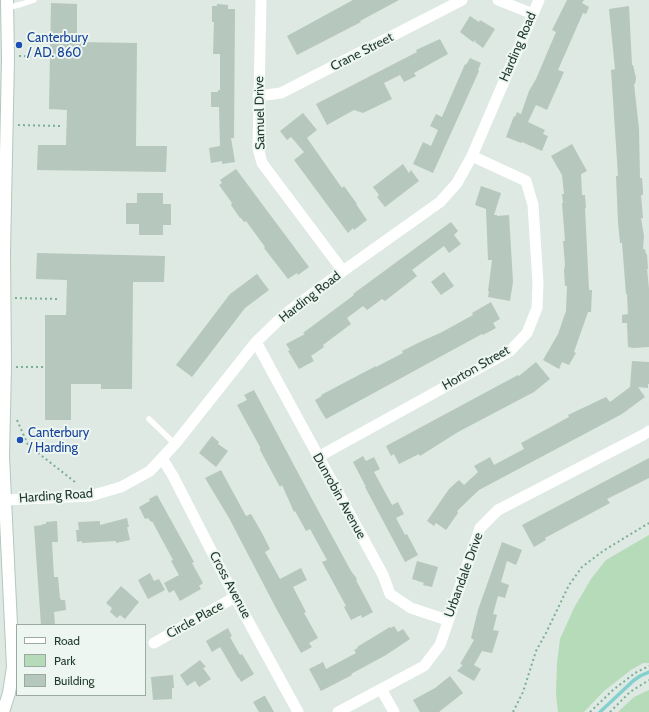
<!DOCTYPE html>
<html>
<head>
<meta charset="utf-8">
<style>
	body { margin:0 }
	#map { position:relative; width:649px; height:712px; overflow:hidden; background:#dde9e2; font-family:Cabin,sans-serif }
	canvas { display:block }
	.legend { position:absolute; left:16px; top:624px; width:130px; height:72px; box-sizing:border-box; background:#edf6f0; border:1px solid #9baaa2; margin:0; padding:5px 7px; list-style:none; font-size:12px; color:#1f392d }
	.legend li { display:flex; align-items:center; gap:8px; height:20px }
	.legend b { width:20px; border:1px solid #9baaa2 }
</style>
</head>
<body>
<div id="map">
<canvas width="649" height="712"></canvas>
<ul class="legend">
<li><b style="height:5px;background:#fff"></b>Road</li>
<li><b style="height:11px;background:#b5dbb9"></b>Park</li>
<li><b style="height:11px;background:#b6c7bd"></b>Building</li>
</ul>
</div>
<script>
const ctx = document.querySelector('canvas').getContext('2d');
ctx.lineJoin = 'round';
function fill(path, color) { ctx.fillStyle = color; ctx.fill(path, 'evenodd'); }
const toPath = rows => new Path2D(rows.map(r => 'M' + r).join(''));
function trace(path, color, width, dash) { ctx.strokeStyle = color; ctx.lineWidth = width; ctx.lineCap = dash ? 'butt' : 'round'; ctx.setLineDash(dash || []); ctx.stroke(path); }
function drawText(font, color, halo, rows, align = 'center') {
  ctx.font = font + ' Cabin,sans-serif'; ctx.lineWidth = 4; ctx.setLineDash([]); ctx.textBaseline = 'middle'; ctx.strokeStyle = halo; ctx.fillStyle = color; for (const [text, x, y, turn = 0] of rows) {
    ctx.save(); ctx.translate(x, y); ctx.rotate((+turn || 0) * Math.PI / 180); ctx.textAlign = isNaN(turn) ? turn : align; if (halo) ctx.strokeText(text, 0, 0); ctx.fillText(text, 0, 0); ctx.restore();
  }
}
fill(toPath([
	[649,535,649,663,643,663,631,670,604,691,584,712,558,712,556,694,557,663,560,639,574,608,591,579,606,560],
	[649,690,649,712,618,712,634,697]
]), '#b5dbb9');
trace(toPath([
	[600,712,633,681,640,676,649,672]
]), '#84d0cf', 3.5);
fill(toPath([
	[353,0,399,0,360,21,361,22,297,55,287,36],
	[567,0,584,0,582,3,589,7,586,14,583,13,558,70,564,72,547,110,536,105,528,122,545,130,543,134,548,136,542,151,522,142,521,143,506,137,514,116,515,117,517,112,521,114,529,91,536,79,556,32,552,30],
	[51,3,77,4,77,42,137,43,136,146,167,146,166,172,37,170,38,145,66,145,67,110,49,109],
	[217,4,228,5,228,9,235,9,234,138,231,138,235,162,222,164,222,161,211,163,209,148,220,146,219,107,211,107,211,92,218,92,218,90,220,90,220,54,213,54,214,22,212,22,212,6,217,6],
	[629,6,632,65,633,65,636,78,635,84,634,84,639,129,640,178,642,178,643,191,643,195,641,195,643,218,641,218,644,236,643,249,645,249,646,254,647,254,648,269,647,269,649,289,649,347,633,348,628,347,627,323,622,323,622,315,628,314,627,294,626,294,622,243,620,243,618,222,616,176,618,176,611,70,615,69,609,9],
	[470,16,479,22,480,20,495,29,483,48,475,42,476,40,473,42,460,32],
	[440,39,448,54,414,73,416,76,404,82,400,75,384,83,392,99,363,113,354,110,327,125,316,104,417,52,416,50],
	[470,58,481,63,478,70,479,71,433,173,413,164,423,142,431,146,438,130,430,126,436,114,442,117,465,64,466,65],
	[303,113,317,130,307,138,342,188,344,186,357,204,356,204,367,220,354,230,353,228,348,233,294,160,304,152,291,137,287,140,280,131],
	[572,144,587,171,581,174,582,195,585,195,586,208,585,208,589,290,592,290,591,312,588,312,574,352,576,353,569,365,562,362,559,369,543,360,558,334,566,311,567,286,565,286,564,270,565,265,563,241,565,241,562,203,563,203,562,194,564,194,562,175,551,156],
	[403,164,409,173,411,170,419,181,385,207,377,197,379,195,373,187],
	[236,169,309,267,298,275,297,273,288,279,264,248,265,247,246,221,244,222,241,218,240,218,231,205,232,203,219,185,222,183,220,180],
	[481,186,501,193,494,215,497,215,497,216,509,215,513,282,510,301,488,297,489,291,488,291,492,260,488,260,486,209,475,205],
	[137,193,163,193,163,204,171,204,171,225,163,225,163,235,139,235,139,224,126,224,126,203,137,203],
	[451,222,458,231,454,235,461,244,449,253,444,246,412,270,417,276,385,301,382,299,367,310,363,306,347,318,351,324,323,345,324,347,311,356,314,361,299,369,288,351,290,350,286,344,305,334,303,333,354,295,353,294],
	[37,253,165,256,164,282,133,282,132,389,101,389,101,384,71,384,71,420,45,420,45,315,66,315,67,280,36,279],
	[444,272,454,286,441,295,431,282],
	[257,274,269,290,245,308,192,377,176,365,230,294],
	[491,302,500,319,493,323,496,328,483,335,482,334,326,419,321,411,315,400,322,396,321,395,376,366,376,367,403,353,402,351,420,342,442,332,473,315,472,313],
	[632,361,649,362,649,384,648,384,648,388,638,387,645,397,622,414,479,490,457,511,458,513,446,530,436,523,434,526,427,521,449,489,459,480,464,485,478,472,474,466,490,457,494,465,524,449,521,443,569,417,568,415,606,397,610,402,630,387],
	[536,362,550,379,534,392,458,432,420,456,419,454,399,464,394,454,391,456,386,446,518,375,519,376],
	[254,390,313,501,351,571,357,579,356,580,373,612,362,618,361,615,351,620,344,607,346,606,322,562,327,560,310,529,306,531,295,511,294,512,282,485,280,487,260,450,260,447,237,405,247,400,244,395],
	[212,436,219,442,218,444,228,451,216,467,199,453],
	[363,456,366,461,374,457,380,469,374,472,392,505,398,502,404,514,396,518,405,535,407,534,418,555,405,562,365,487,366,487,353,462],
	[649,458,649,478,607,499,610,503,545,538,546,540,534,547,522,525],
	[221,470,246,516,251,514,262,533,270,549,265,552,280,579,301,568,307,580,293,587,306,612,304,613,318,638,309,643,312,647,301,653,277,610,229,518,205,478],
	[157,495,188,551,194,562,192,563,203,583,199,586,201,589,180,601,174,590,169,593,164,583,179,575,171,561,173,560,152,521,151,522,148,518,145,519,139,507,150,501,149,499],
	[127,518,129,527,127,527,130,540,116,543,116,541,82,543,82,541,77,542,76,530,79,530,78,522,100,521,100,525],
	[57,521,58,542,52,542,54,577,58,577,60,598,61,600,65,600,66,610,54,612,55,625,41,625,34,526,43,525,42,524,46,524,46,522],
	[502,542,522,550,516,565,507,561,501,582,509,585,505,598,498,596,493,614,497,615,493,630,499,631,492,653,482,651,474,665,481,669,474,681,457,671,463,665,460,664,474,640,471,638,478,610],
	[417,561,438,567,432,587,423,585,424,583,412,579],
	[150,573,154,581,159,579,165,590,148,599,138,580],
	[121,586,139,602,125,619,120,615,117,618,110,612,112,608,106,603],
	[394,626,398,632,403,629,410,639,386,655,351,674,352,675,321,691,309,669,323,662,326,669,356,653,354,650,358,648,357,647,390,627,391,628],
	[228,628,232,636,230,637,240,655,242,654,254,674,241,682,239,678,238,678,220,647,212,652,206,641],
	[200,660,206,667,203,668,211,679,199,687,195,681,187,686,180,675],
	[173,675,174,688,172,688,172,699,153,700,151,677],
	[450,676,463,693,439,712,420,712,413,700,435,688],
	[264,696,265,696,274,712,259,712,253,702]
]), '#b6c7bd');
const secondary = toPath([
	[3,712,9,693,13,667,3,456,5,367,4,252,8,58,7,0]
]);
trace(secondary, '#b1c9bc', 14);
trace(toPath([
	[19,56,48,57],
	[18,125,61,126],
	[15,298,58,299],
	[16,367,43,367],
	[17,420,28,445,75,482],
	[513,712,523,692,536,651,546,633,569,585,582,567,603,551,649,523],
	[590,712,613,690,635,673,649,666],
	[610,712,630,692,649,680]
]), '#7dae96', 2, [2, 3]);
trace(toPath([
	[7,8,22,4,34,0],
	[149,419,175,444]
]), '#fff', 5.5);
trace(toPath([
	[261,0,258,148,262,163,343,271],
	[498,0,533,14],
	[258,96,281,93,462,0],
	[256,342,383,575,390,594,411,608,447,620],
	[318,457,510,351,527,333,537,308,538,283,533,205,526,181,472,156],
	[162,458,173,476,235,597,298,712],
	[5,500,90,496,121,487,150,471,175,444,256,342,284,315,343,271,440,202,457,183,472,156,539,0],
	[154,643,235,597],
	[381,689,394,712],
	[338,712,424,666,440,645,480,528,498,510,643,435,649,431]
]), '#fff', 11);
trace(secondary, '#fff', 12);
for (const [x, y, r, color] of [
	[19,45,4,"#1a4fb4"],
	[20,440,4,"#1a4fb4"]
]) { const dot = new Path2D(); dot.arc(x, y, r, 0, 2 * Math.PI); ctx.fillStyle = color; ctx.fill(dot); trace(dot, '#edf6f0', 1.5); }
drawText('13px', '#164399', '#edf6f0', [
	["Canterbury",27,38],
	["/ AD. 860",27,53],
	["Canterbury",28,433],
	["/ Harding",28,448]
], 'left');
drawText('13px', '#1f392d', '#edf6f0', [
	["Harding Road",518,47,-67],
	["Crane Street",362,52,-27],
	["Samuel Drive",260,113,-91],
	["Harding Road",310,297,-38],
	["Horton Street",476,368,-30],
	["Harding Road",56,496,-4],
	["Dunrobin Avenue",339,496,61],
	["Urbandale Drive",464,575,-70],
	["Cross Avenue",230,585,62],
	["Circle Place",195,620,-29]
]);
</script>
</body>
</html>
